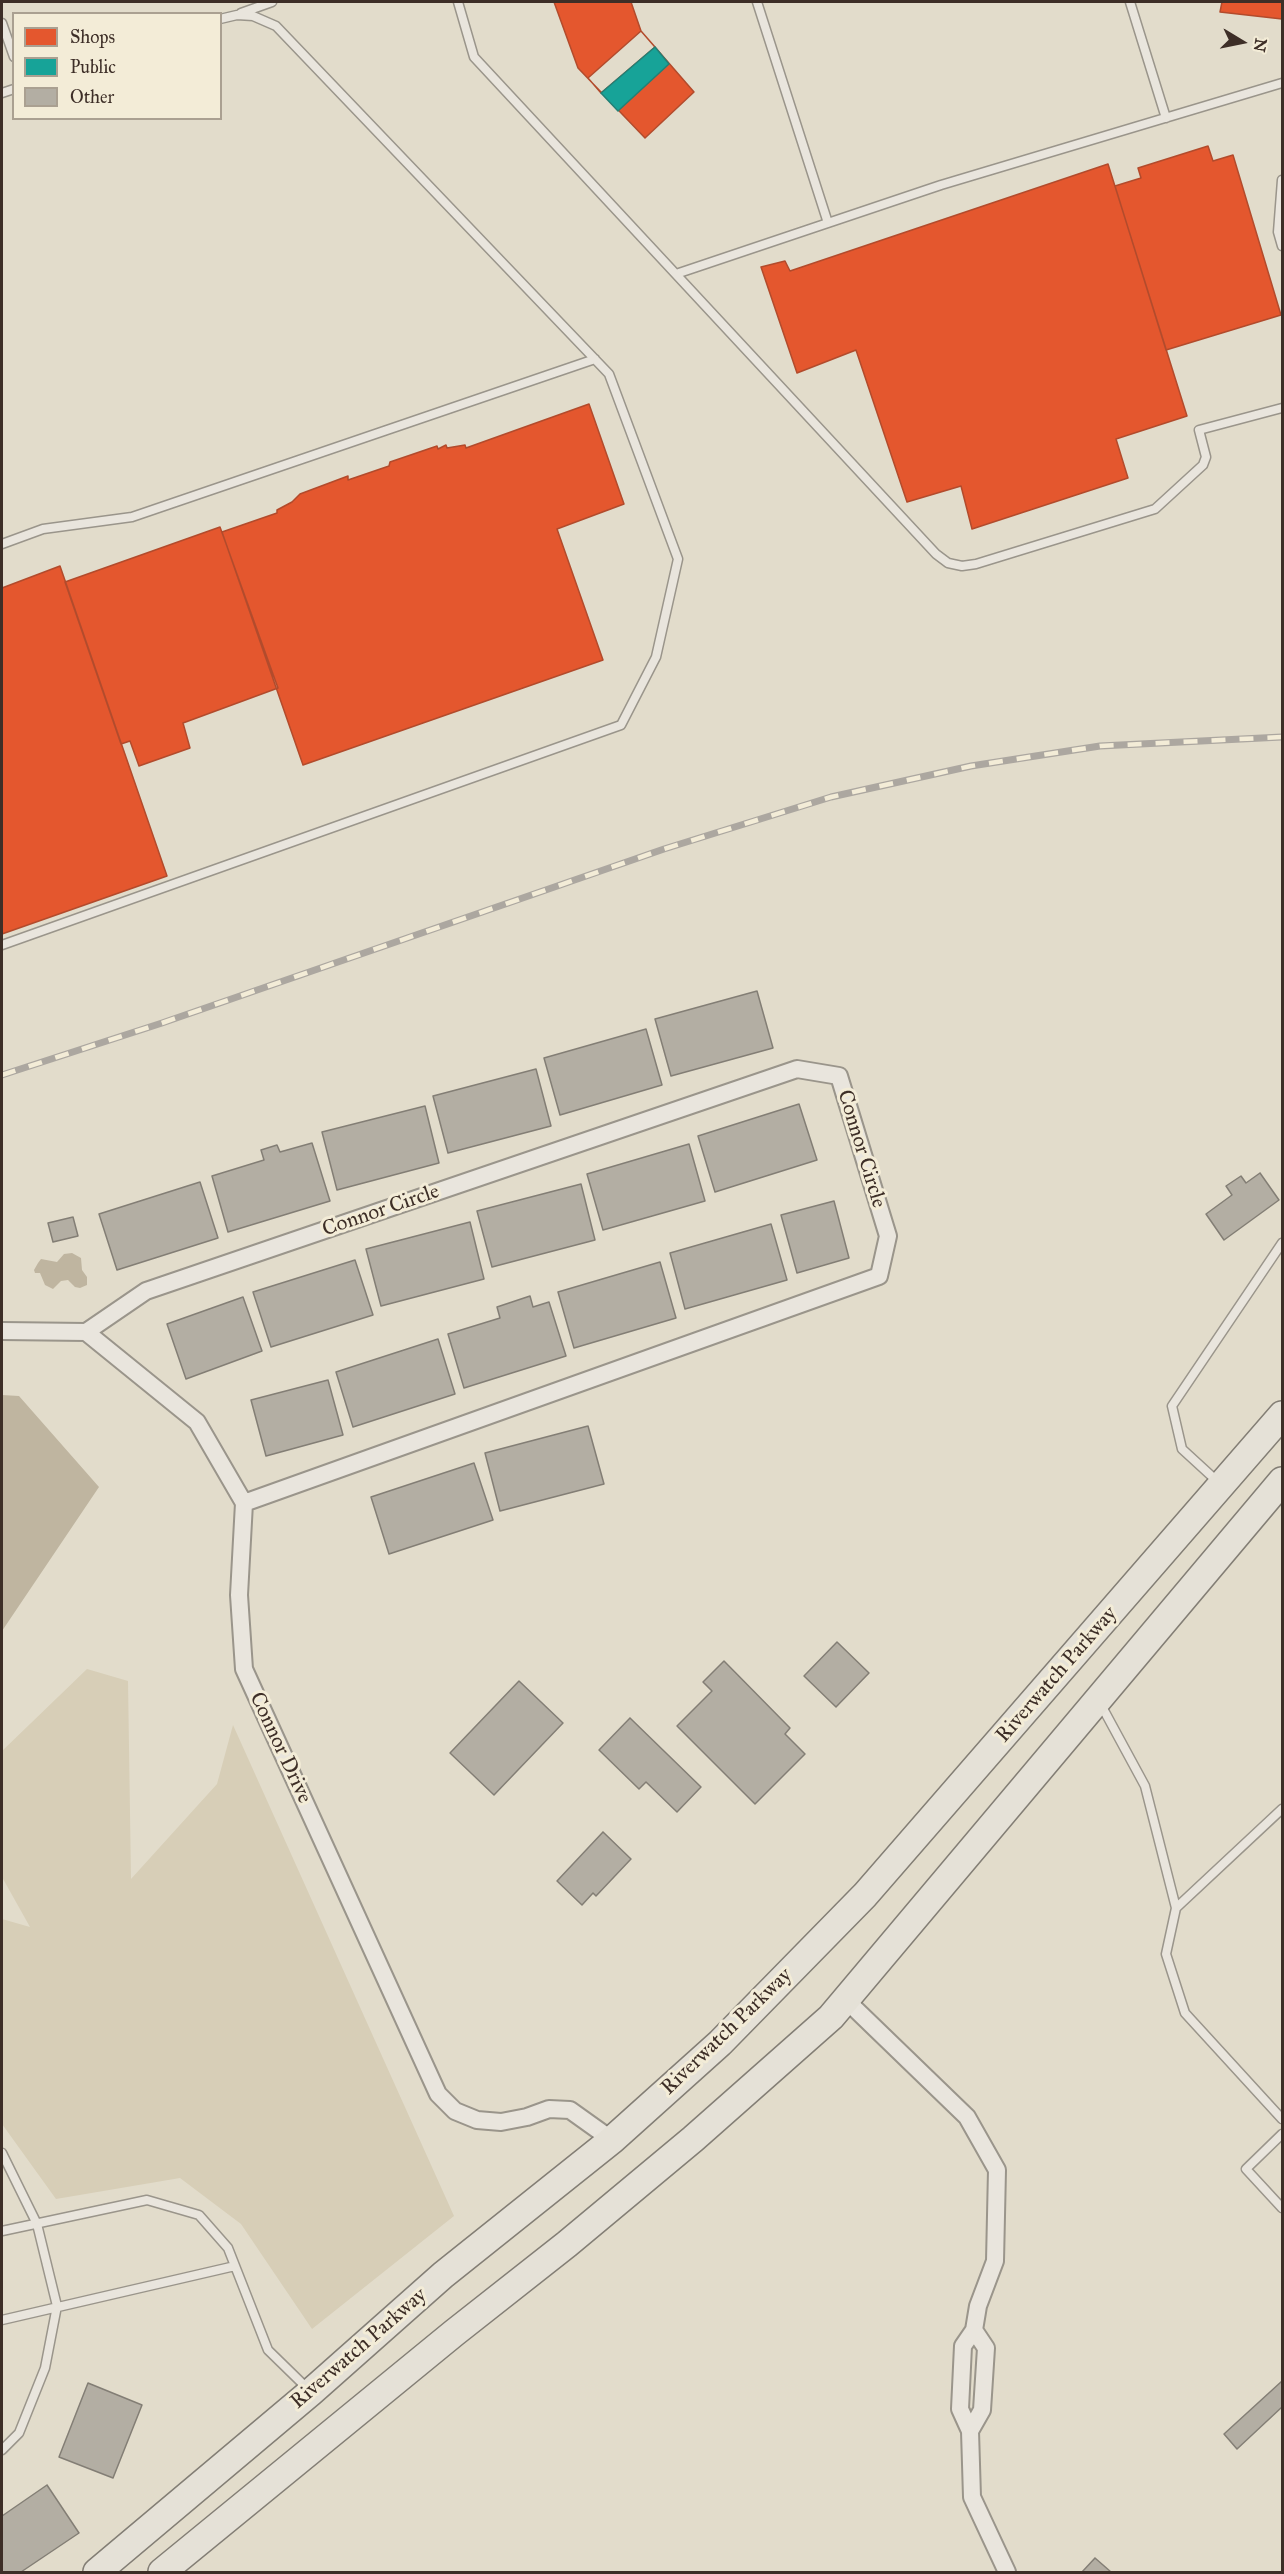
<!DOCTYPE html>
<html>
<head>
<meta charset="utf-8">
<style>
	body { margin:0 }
	#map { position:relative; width:1284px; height:2574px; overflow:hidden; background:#e2dccb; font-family:"IM FELL Great Primer",serif }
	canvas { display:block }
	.frame { position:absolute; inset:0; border:3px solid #3d2e27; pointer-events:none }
	.legend { position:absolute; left:12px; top:12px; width:210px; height:108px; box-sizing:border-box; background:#f3ecd7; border:2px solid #aaa091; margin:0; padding:8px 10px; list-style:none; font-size:18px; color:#3d2e27 }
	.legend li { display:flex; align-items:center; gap:12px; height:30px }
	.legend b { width:30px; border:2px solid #aaa091 }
	.north { position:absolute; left:1212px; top:12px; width:60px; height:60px; -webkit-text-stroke:4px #f3ecd7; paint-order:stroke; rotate:100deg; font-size:16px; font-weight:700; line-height:24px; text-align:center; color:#3d2e27 }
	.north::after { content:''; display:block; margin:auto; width:21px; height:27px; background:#3d2e27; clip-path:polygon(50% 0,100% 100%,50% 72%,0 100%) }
</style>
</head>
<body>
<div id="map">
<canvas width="1284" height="2574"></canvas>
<div class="frame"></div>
<ul class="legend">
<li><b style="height:16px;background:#e4572e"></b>Shops</li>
<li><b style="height:16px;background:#17a398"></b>Public</li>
<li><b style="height:16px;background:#b3aea3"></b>Other</li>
</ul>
<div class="north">N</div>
</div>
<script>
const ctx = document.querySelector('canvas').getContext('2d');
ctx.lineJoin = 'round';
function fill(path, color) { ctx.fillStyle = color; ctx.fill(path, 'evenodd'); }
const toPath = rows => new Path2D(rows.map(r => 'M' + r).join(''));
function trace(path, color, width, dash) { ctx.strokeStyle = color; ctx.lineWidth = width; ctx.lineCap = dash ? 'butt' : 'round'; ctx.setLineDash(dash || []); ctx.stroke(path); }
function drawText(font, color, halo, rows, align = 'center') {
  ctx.font = font + ' "IM FELL Great Primer",serif'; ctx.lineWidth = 6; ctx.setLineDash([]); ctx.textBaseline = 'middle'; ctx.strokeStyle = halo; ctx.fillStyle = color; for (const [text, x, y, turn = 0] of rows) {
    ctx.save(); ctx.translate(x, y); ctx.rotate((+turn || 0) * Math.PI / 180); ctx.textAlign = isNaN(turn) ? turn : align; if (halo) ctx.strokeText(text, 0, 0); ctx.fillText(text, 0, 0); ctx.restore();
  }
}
fill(toPath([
	[87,1669,128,1681,131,1879,217,1784,233,1725,454,2216,312,2329,241,2224,180,2178,56,2199,2,2124,2,1919,30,1927,2,1877,2,1751]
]), '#d7ceb7');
fill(toPath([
	[72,1253,81,1258,82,1270,87,1277,87,1285,80,1288,75,1287,68,1280,61,1281,53,1289,45,1285,40,1273,35,1273,34,1270,38,1263,41,1259,57,1262,64,1254],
	[2,1395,19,1396,99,1487,2,1631]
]), '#bfb5a0');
const shops = toPath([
	[554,2,631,2,641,31,694,92,645,138,578,68,554,2],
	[1222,2,1282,2,1282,19,1220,12,1222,2],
	[641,31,655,47,601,93,588,78,641,31],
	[1208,146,1213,161,1233,155,1281,315,1166,350,1115,186,1141,178,1138,168,1208,146],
	[1108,164,1187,416,1116,439,1128,478,972,529,961,486,907,502,856,350,797,373,761,267,785,261,790,271,1108,164],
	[589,404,624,504,557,529,603,660,303,765,222,532,277,513,277,510,292,502,300,494,348,476,348,480,389,466,390,462,437,446,438,449,446,445,447,448,465,445,466,448,589,404],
	[220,527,278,688,183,723,190,748,139,766,130,741,121,744,65,582,220,527],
	[60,566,167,876,2,934,2,588,60,566]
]);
fill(shops, '#e4572e');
trace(shops, '#b24b2c', 1.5);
const public = toPath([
	[655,47,669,64,618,111,601,93,655,47]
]);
fill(public, '#17a398');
trace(public, '#228076', 1.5);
const building = toPath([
	[757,991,773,1048,671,1076,655,1019,757,991],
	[646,1029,662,1085,560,1115,544,1058,646,1029],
	[536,1069,551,1126,448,1153,433,1096,536,1069],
	[799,1104,817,1160,715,1192,698,1136,799,1104],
	[425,1106,439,1163,337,1190,322,1132,425,1106],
	[312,1143,330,1201,228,1232,212,1176,264,1160,261,1150,277,1145,280,1152,312,1143],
	[689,1144,705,1201,603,1230,587,1174,689,1144],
	[1260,1173,1279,1200,1224,1240,1206,1214,1232,1195,1226,1186,1241,1176,1246,1183,1260,1173],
	[200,1182,218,1238,117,1270,99,1214,200,1182],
	[581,1184,595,1240,492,1267,477,1211,581,1184],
	[834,1201,849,1258,797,1273,781,1215,834,1201],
	[73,1217,78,1236,53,1242,48,1223,73,1217],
	[470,1222,484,1279,381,1306,366,1249,470,1222],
	[771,1224,787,1280,685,1309,670,1253,771,1224],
	[355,1260,373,1315,271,1347,253,1292,355,1260],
	[660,1262,676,1318,574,1348,558,1292,660,1262],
	[530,1296,533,1307,549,1302,566,1356,464,1388,448,1334,500,1318,497,1307,530,1296],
	[243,1297,262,1351,186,1379,167,1324,243,1297],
	[438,1339,455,1394,353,1427,336,1372,438,1339],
	[328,1380,343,1435,266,1456,251,1400,328,1380],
	[588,1426,604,1484,500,1511,485,1453,588,1426],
	[474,1463,493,1520,389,1554,371,1497,474,1463],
	[837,1642,869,1673,836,1707,804,1676,837,1642],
	[724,1661,790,1728,785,1734,805,1754,755,1804,677,1726,712,1691,703,1682,724,1661],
	[519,1681,563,1723,494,1795,450,1753,519,1681],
	[630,1718,701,1787,677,1812,646,1782,639,1789,599,1750,630,1718],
	[603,1832,631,1859,596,1896,593,1893,582,1905,557,1881,603,1832],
	[1282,2381,1282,2407,1237,2449,1224,2434,1282,2381],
	[88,2383,142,2405,113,2478,59,2457,88,2383],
	[47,2485,79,2533,21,2572,2,2572,2,2516,47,2485],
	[1095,2558,1111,2572,1082,2572,1095,2558]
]);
fill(building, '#b3aea3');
trace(building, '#837e75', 1.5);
const service = toPath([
	[458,2,474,57,936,554,948,563,962,566,976,564,1155,509,1203,465,1206,457,1199,430,1282,408],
	[757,2,828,223],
	[1130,2,1166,118],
	[241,13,272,2],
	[2,23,14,57],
	[2,93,14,89],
	[1282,180,1278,232,1282,246],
	[676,274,941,185,1282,83],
	[2,544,43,529,132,517,595,359],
	[2,945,621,725,656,657,678,559,609,374,276,26,253,16,237,15,220,19],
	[1218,1482,1182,1449,1172,1406,1282,1243],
	[1100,1703,1145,1786,1176,1908,1166,1954,1185,2013,1282,2119],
	[1176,1908,1282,1809],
	[1282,2134,1246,2169,1282,2208],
	[2,2153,37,2224,57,2306,45,2368,19,2433,2,2450],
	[2,2231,147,2200,199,2215,228,2248,268,2350,309,2390],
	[2,2320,235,2266]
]);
const minor = toPath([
	[2,1331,86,1332,197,1422,244,1503,239,1595,244,1669,438,2094,455,2111,477,2120,501,2122,527,2117,549,2109,570,2110,612,2140],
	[86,1332,146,1291,797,1069,839,1076,888,1236,879,1276,244,1503],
	[846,2000,967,2117,997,2170,995,2261,978,2306,974,2330,963,2346,960,2409,970,2431,972,2497,1007,2572],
	[970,2431,982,2410,986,2348,974,2330]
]);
const primary = toPath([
	[97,2572,311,2392,443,2275,612,2140,720,2043,865,1895,1282,1415],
	[162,2572,454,2333,567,2244,693,2139,831,2017,1282,1481]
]);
trace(service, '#9a958b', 11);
trace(minor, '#9a958b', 20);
trace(primary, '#837e75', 30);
trace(service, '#e9e5dd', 8);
trace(minor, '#e9e5dd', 16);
trace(primary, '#e5e1d7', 27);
const rail = toPath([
	[2,1075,162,1023,664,849,831,797,971,766,1100,746,1282,737]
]);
trace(rail, '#aca7a0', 7);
trace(rail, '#f3ecd7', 4.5, [14]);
drawText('21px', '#3d2e27', '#f3ecd7', [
	["Connor Circle",861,1149,73],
	["Connor Circle",381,1211,-19],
	["Riverwatch Parkway",1057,1675,-49],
	["Connor Drive",280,1748,65],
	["Riverwatch Parkway",727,2032,-44],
	["Riverwatch Parkway",359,2349,-41]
]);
</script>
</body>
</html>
